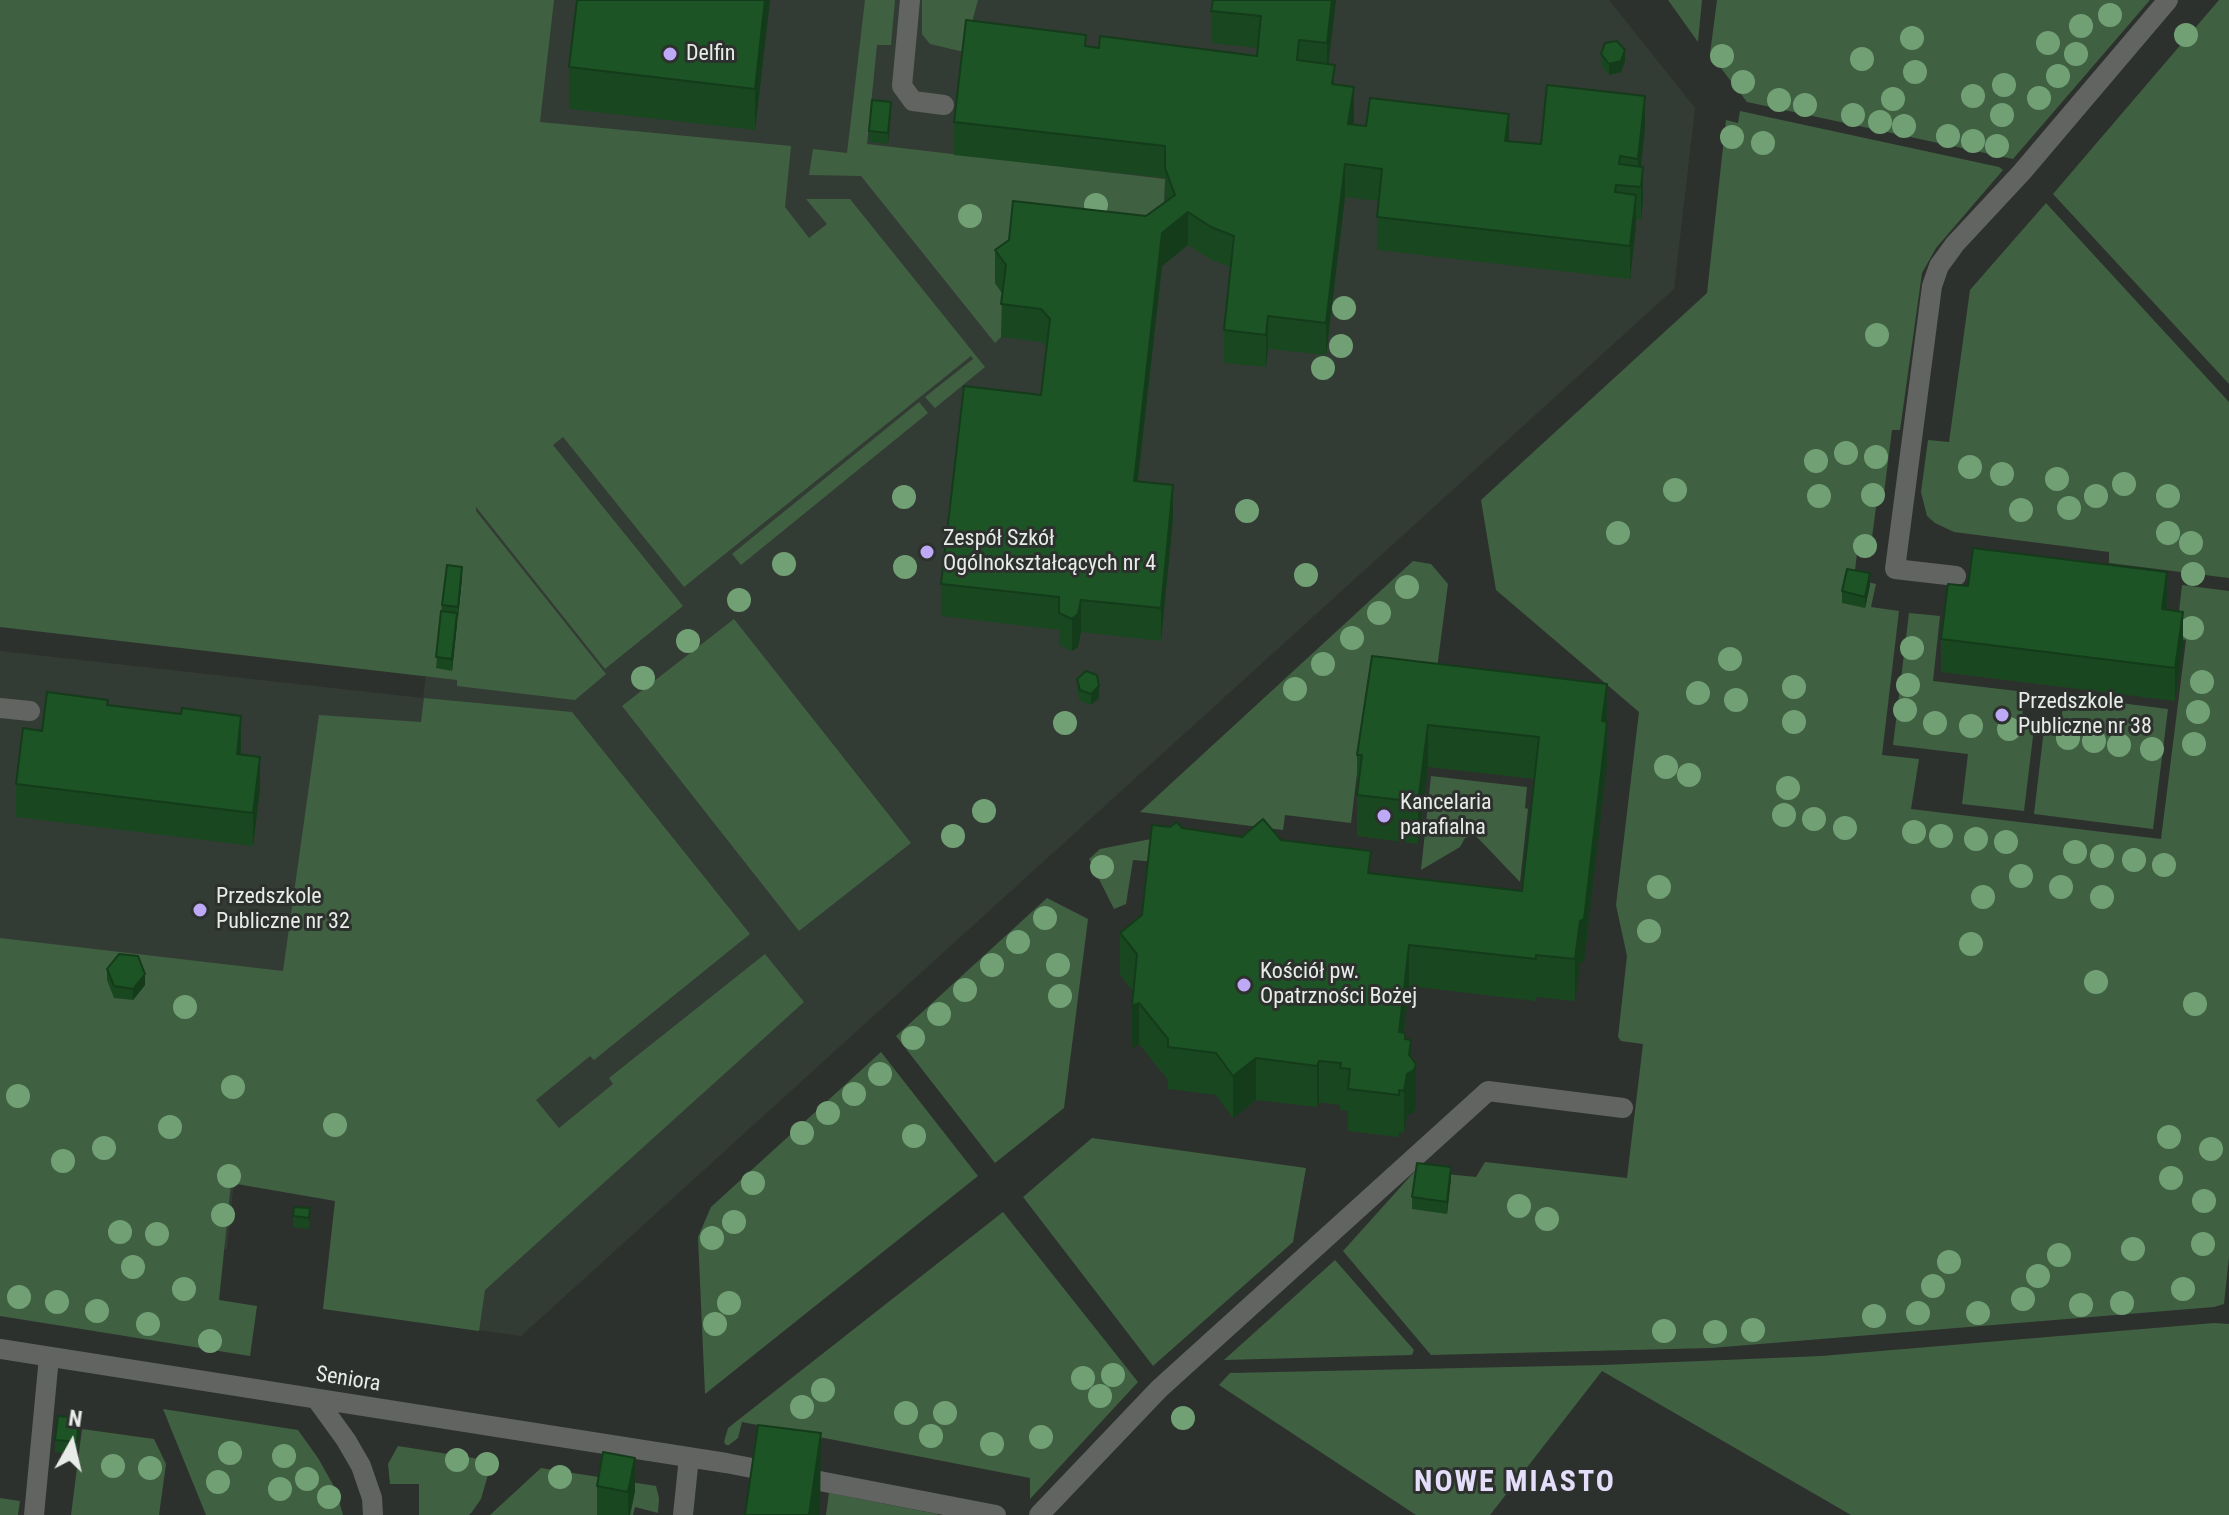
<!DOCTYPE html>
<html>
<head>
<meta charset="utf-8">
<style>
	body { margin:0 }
	#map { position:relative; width:2229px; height:1515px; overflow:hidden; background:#2d312d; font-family:"Roboto Condensed",sans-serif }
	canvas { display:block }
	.north { position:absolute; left:32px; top:1403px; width:80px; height:80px; -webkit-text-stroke:6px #2d312d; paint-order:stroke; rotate:8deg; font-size:22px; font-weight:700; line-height:32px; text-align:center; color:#e8ebe8 }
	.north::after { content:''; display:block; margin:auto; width:28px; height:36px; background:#e8ebe8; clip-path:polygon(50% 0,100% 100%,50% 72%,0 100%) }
</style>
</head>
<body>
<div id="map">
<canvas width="2229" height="1515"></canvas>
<div class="north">N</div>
</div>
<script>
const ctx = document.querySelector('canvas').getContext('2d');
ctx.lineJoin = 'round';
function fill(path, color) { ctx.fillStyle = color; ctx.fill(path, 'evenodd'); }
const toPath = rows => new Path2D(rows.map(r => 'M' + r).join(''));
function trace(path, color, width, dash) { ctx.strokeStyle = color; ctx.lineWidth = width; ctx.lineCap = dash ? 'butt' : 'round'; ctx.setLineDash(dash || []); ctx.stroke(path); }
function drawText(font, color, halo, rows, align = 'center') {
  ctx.font = font + ' "Roboto Condensed",sans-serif'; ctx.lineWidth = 6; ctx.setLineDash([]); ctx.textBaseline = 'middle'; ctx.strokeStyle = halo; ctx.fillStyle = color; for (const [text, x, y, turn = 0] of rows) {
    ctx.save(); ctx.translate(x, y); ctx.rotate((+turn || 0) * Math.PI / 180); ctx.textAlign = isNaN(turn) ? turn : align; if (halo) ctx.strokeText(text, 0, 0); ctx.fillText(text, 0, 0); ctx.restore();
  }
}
fill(toPath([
	[529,0,1609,0,1695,108,1674,289,521,1336,356,1313,375,1141,240,1123,227,1249,0,1223,0,651,423,698,426,676,458,680]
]), '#333c34');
fill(toPath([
	[0,0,554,0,540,122,791,146,785,207,809,238,827,224,806,199,850,199,985,367,935,408,925,397,973,359,971,356,684,587,563,437,553,445,683,606,605,669,476,507,476,511,606,674,575,700,457,686,457,680,0,627],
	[865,0,895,0,891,45,877,45,867,144,1165,179,1164,201,1169,215,1008,273,995,283,1005,297,1001,337,995,343,861,176,809,175,813,149,847,153],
	[922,0,978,0,964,52,930,44,922,34],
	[1668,0,1702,0,1698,42],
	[1717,0,2150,0,2013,159,1747,102,1710,54],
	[2219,0,2229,0,2229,384,2053,194],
	[1740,111,1999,167,2003,170,1936,248,1922,273,1900,430,1892,430,1884,493,1878,492,1870,553,1857,553,1854,579,1876,584,1871,607,1899,611,1882,755,1919,759,1911,809,2161,839,2186,640,2176,638,2182,585,2229,591,2229,1257,2224,1304,2214,1307,1711,1348,1431,1355,1343,1251,1415,1171,1476,1177,1485,1162,1627,1178,1643,1044,1621,1041,1618,1037,1627,956,1616,905,1639,712,1496,590,1481,500,1707,293,1726,120,1738,123],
	[2046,203,2229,402,2229,578,2109,563,2109,552,1954,532,1935,523,1927,516,1921,492,1928,440,1949,442,1970,290],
	[919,402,928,413,741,565,732,554],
	[1413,561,1431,564,1448,584,1433,699,1367,691,1351,823,1285,815,1283,830,1140,812],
	[1909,613,1940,616,1933,681,2025,692,2021,726,2034,728,2024,811,1962,804,1968,754,1893,745],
	[734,619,911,843,799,931,622,706],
	[2064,696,2168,709,2153,829,2034,814,2044,729,2060,731],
	[424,698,572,712,750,934,594,1060,590,1056,536,1100,559,1128,613,1084,609,1078,765,954,804,1002,485,1290,479,1331,323,1309,335,1201,231,1183,219,1300,257,1306,250,1356,0,1316,0,938,283,971,319,715,421,722],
	[1431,776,1527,787,1525,808,1528,809,1520,882,1475,835,1465,838,1460,847,1421,870],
	[1161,837,1168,863,1133,860,1126,904,1114,909,1089,859,1100,849],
	[1047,898,1088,919,1064,1108,995,1163,896,1036],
	[881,1052,978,1176,705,1394,698,1237,711,1207],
	[1092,1138,1306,1168,1293,1242,1153,1366,1023,1197],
	[1003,1212,1138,1382,1030,1499,1030,1478,742,1422,738,1438,729,1445,726,1445,724,1442,728,1428],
	[1335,1260,1414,1350,1412,1355,1224,1360],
	[2214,1323,2229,1324,2229,1515,1851,1515,1602,1371,1490,1515,1416,1515,1219,1385,1230,1373,1603,1365,1821,1356],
	[163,1409,298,1430,318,1458,336,1490,343,1515,206,1515],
	[82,1429,154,1439,166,1464,159,1515,71,1515],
	[398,1446,492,1461,481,1499,472,1512,469,1515,419,1515,419,1484,390,1484,388,1464],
	[541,1468,656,1486,659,1498,658,1513,635,1507,633,1515,490,1515],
	[829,1493,937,1514,938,1515,826,1515],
	[0,1498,20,1501,18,1515,0,1515]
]), '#406042');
trace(toPath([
	[910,0,902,86,913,101,944,105],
	[1956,576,1895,569,1932,286,1939,266,1955,244,2022,172,2168,0],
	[0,708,30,711],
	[34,1515,49,1357],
	[1039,1515,1159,1389,1488,1091,1623,1108]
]), '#626462', 20);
trace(toPath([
	[0,1349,726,1463,996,1515],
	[317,1400,346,1440,361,1466,372,1498,373,1515],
	[683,1515,689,1457]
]), '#626462', 20);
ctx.fillStyle = '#72a075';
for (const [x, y] of [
	[2110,15],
	[2081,26],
	[2186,35],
	[1912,38],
	[2048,43],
	[2076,54],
	[1722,56],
	[1862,59],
	[1915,72],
	[2058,76],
	[1743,82],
	[2004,85],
	[1973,96],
	[2039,98],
	[1893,99],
	[1779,100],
	[1805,105],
	[1853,115],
	[2002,115],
	[1880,122],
	[1904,126],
	[1948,136],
	[1732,137],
	[1973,141],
	[1763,143],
	[1997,146],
	[1096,205],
	[970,216],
	[1344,308],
	[1877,335],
	[1341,346],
	[1323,368],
	[1846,453],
	[1876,457],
	[1816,461],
	[1970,467],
	[2002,474],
	[2057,479],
	[2124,484],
	[1675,490],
	[1873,495],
	[1819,496],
	[2096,496],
	[2168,496],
	[904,497],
	[2069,508],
	[2021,510],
	[1247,511],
	[1618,533],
	[2168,533],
	[2191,543],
	[1865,546],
	[784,564],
	[905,567],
	[2193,574],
	[1306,575],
	[1407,587],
	[739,600],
	[1379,613],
	[2192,628],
	[1352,638],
	[688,641],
	[1912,648],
	[1730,659],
	[1323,664],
	[643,678],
	[2202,682],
	[1908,685],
	[1794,687],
	[1295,689],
	[1698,693],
	[1736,700],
	[1905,710],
	[2198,712],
	[1794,722],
	[1065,723],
	[1935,723],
	[1971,726],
	[2009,729],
	[2068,738],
	[2094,741],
	[2194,744],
	[2119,745],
	[2152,749],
	[1666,767],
	[1689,775],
	[1788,788],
	[984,811],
	[1784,815],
	[1814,819],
	[1845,828],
	[1914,832],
	[953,836],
	[1941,836],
	[1976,839],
	[2006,842],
	[2075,852],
	[2102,856],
	[2134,860],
	[2164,865],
	[1102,867],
	[2021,876],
	[1659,887],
	[2061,887],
	[1983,897],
	[2102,897],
	[1045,918],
	[1649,931],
	[1018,942],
	[1971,944],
	[992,965],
	[1058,965],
	[2096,982],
	[965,990],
	[1060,996],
	[2195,1004],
	[185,1007],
	[939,1014],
	[913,1038],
	[880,1074],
	[233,1087],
	[854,1094],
	[18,1096],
	[828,1113],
	[335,1125],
	[170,1127],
	[802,1133],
	[914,1136],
	[2169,1137],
	[104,1148],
	[2211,1149],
	[63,1161],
	[229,1176],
	[2171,1178],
	[753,1183],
	[2204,1201],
	[1519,1206],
	[223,1215],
	[1547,1219],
	[734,1222],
	[120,1232],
	[157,1234],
	[712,1238],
	[2203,1244],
	[2133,1249],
	[2059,1255],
	[1949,1262],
	[133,1267],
	[2038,1276],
	[1933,1286],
	[184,1289],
	[2183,1289],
	[19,1297],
	[2023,1299],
	[57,1302],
	[729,1303],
	[2122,1303],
	[2081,1305],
	[97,1311],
	[1918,1313],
	[1978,1313],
	[1874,1316],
	[148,1324],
	[715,1324],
	[1753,1330],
	[1664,1331],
	[1715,1332],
	[210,1341],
	[1113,1375],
	[1083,1378],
	[823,1390],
	[1100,1396],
	[802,1407],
	[906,1413],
	[945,1413],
	[1183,1418],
	[931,1436],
	[1041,1437],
	[992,1444],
	[230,1453],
	[284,1456],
	[457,1460],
	[487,1464],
	[113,1466],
	[150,1468],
	[560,1477],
	[307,1479],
	[218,1482],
	[280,1489],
	[329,1497]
]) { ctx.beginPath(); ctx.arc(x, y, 12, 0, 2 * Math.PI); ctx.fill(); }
fill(toPath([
	[770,0,755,130,569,109,569,67],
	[1336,0,1328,64,1335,85,1354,120,1353,125,1541,144,1645,128,1641,166,1643,199,1641,220,1636,219,1630,279,1377,250,1377,217,1378,201,1345,197,1326,355,1268,349,1266,367,1224,363,1224,330,1231,267,1211,260,1188,245,1162,266,1138,481,1173,518,1161,641,1081,632,1078,647,1072,651,1059,645,1059,630,941,616,941,584,1041,395,1047,348,1041,342,1001,337,1002,293,995,283,995,250,1146,216,1165,202,1165,178,954,155,954,122,1086,46,1099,48,1257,56,1258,48,1211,43,1211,11],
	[1601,54,1625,61,1621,72,1609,75,1601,66],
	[891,114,888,144,869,142,869,131],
	[462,578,452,671,436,668,442,605],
	[1870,585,1865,608,1842,603,1842,591],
	[2167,605,2166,610,2183,645,2175,701,1941,672,1941,639],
	[1372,656,1607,684,1607,764,1584,961,1580,963,1575,1001,1536,997,1536,1001,1409,986,1404,1033,1411,1057,1416,1106,1414,1112,1407,1115,1404,1133,1399,1132,1399,1137,1348,1131,1348,1111,1340,1110,1340,1105,1319,1102,1317,1107,1256,1100,1233,1118,1216,1095,1168,1089,1168,1080,1139,1044,1132,1048,1133,991,1120,975,1120,933,1142,915,1182,828,1242,837,1281,840,1371,874,1522,891,1535,779,1428,767,1418,844,1357,836,1357,755],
	[1077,679,1099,698,1091,705,1080,701,1077,690],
	[108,705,241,749,241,754,260,789,253,846,16,817,16,784,42,731],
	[107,969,145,985,133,1000,114,998,107,980],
	[1451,1178,1447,1214,1412,1209,1412,1197],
	[310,1208,309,1229,293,1227,293,1216],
	[79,1430,77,1454,55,1452,55,1440],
	[597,1486,635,1491,630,1515,597,1515]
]), '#194820');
fill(toPath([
	[765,0,770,0,755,130,755,89],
	[1332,0,1336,0,1327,75,1327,43],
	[1625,50,1625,61,1621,72,1609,75,1609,64],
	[1354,87,1354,120,1348,157,1348,124],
	[1645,96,1645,128,1638,191,1638,159],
	[891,102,891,114,888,144,888,133],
	[1509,114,1509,147,1505,141],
	[1345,164,1345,197,1326,355,1326,323],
	[1643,167,1643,199,1641,220,1641,187],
	[1636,195,1636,227,1630,279,1630,246],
	[1188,212,1188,245,1162,266,1134,513,1134,481,1162,233],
	[1268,316,1268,349,1266,367,1266,335],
	[1173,485,1173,518,1161,641,1161,608],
	[462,567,462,578,458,618,458,607],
	[2167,572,2167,605,2162,642,2162,609],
	[1870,573,1870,585,1865,608,1865,597],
	[1081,600,1081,632,1078,647,1072,651,1072,619],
	[2183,612,2183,645,2175,701,2175,668],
	[457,613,457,624,452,671,452,659],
	[1607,684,1607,764,1584,961,1580,963,1575,1001,1575,959],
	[1099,686,1099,698,1091,705,1091,694],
	[241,716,241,749,237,787,237,754],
	[1428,725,1428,767,1418,844,1418,802],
	[260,757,260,789,253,846,253,813],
	[1409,945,1409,986,1399,1074,1399,1032],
	[145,974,145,985,133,1000,133,989],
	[1139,1003,1139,1044,1132,1048,1132,1006],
	[1411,1040,1411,1072,1416,1064,1416,1106,1414,1112,1407,1115,1404,1133,1404,1091],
	[1256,1058,1256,1100,1233,1118,1233,1076],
	[1319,1061,1319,1102,1317,1107,1317,1066],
	[1451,1167,1451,1178,1447,1214,1447,1202],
	[821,1433,820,1515,809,1515],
	[635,1458,635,1491,630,1515,628,1515,628,1492]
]), '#143b1a');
const building = toPath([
	[577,0,765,0,755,89,569,67,577,0],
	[1213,0,1332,0,1327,43,1299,40,1297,60,1335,65,1332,84,1354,87,1348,124,1366,126,1370,98,1509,114,1505,141,1541,144,1547,85,1645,96,1638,159,1620,156,1619,164,1643,167,1641,187,1616,185,1615,192,1636,195,1630,246,1377,217,1382,169,1345,164,1326,323,1268,316,1266,335,1224,330,1234,236,1211,227,1188,212,1162,233,1134,481,1173,485,1161,608,1081,600,1078,614,1072,619,1059,613,1059,597,941,584,964,386,1041,395,1050,319,1041,309,1001,304,1006,265,995,250,1009,240,1013,201,1146,216,1175,195,1165,168,1165,146,954,122,966,20,1086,35,1085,46,1099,48,1100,36,1257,56,1261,16,1211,11,1213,0],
	[1617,41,1625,50,1621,61,1609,64,1601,54,1605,43,1617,41],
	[872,100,891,102,888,133,869,131,872,100],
	[1973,548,2167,572,2162,609,2183,612,2175,668,1941,639,1948,584,1968,586,1973,548],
	[447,565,462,567,458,607,442,605,447,565],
	[1847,569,1870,573,1865,597,1842,591,1847,569],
	[441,611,457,613,452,659,436,657,441,611],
	[1372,656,1607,684,1602,721,1607,722,1584,919,1580,921,1575,959,1536,955,1536,959,1409,945,1399,1032,1405,1033,1405,1039,1411,1040,1409,1055,1416,1064,1414,1070,1407,1074,1404,1091,1399,1090,1399,1095,1348,1089,1350,1069,1340,1068,1341,1063,1319,1061,1317,1066,1256,1058,1233,1076,1216,1053,1168,1047,1168,1039,1139,1003,1132,1006,1137,954,1120,933,1142,915,1152,825,1170,827,1177,822,1182,828,1242,837,1263,819,1281,840,1371,851,1368,873,1522,891,1539,737,1428,725,1418,802,1357,795,1362,755,1357,755,1372,656],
	[1086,671,1097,675,1099,686,1091,694,1080,690,1077,679,1086,671],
	[47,692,108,700,107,705,181,714,182,708,241,716,237,754,260,757,253,813,16,784,23,728,42,731,47,692],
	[119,954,138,956,145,974,133,989,114,986,107,969,119,954],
	[1417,1163,1451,1167,1447,1202,1412,1197,1417,1163],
	[294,1207,310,1208,309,1218,293,1216,294,1207],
	[58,1416,79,1418,77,1442,55,1440,58,1416],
	[758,1425,821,1433,809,1515,745,1515,758,1425],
	[603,1452,635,1458,628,1492,597,1486,603,1452]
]);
fill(building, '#1d5425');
trace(building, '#143b1a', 2);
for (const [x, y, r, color] of [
	[670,54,8,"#bda9f5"],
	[927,552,8,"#bda9f5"],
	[2002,715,8,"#bda9f5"],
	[1384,816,8,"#bda9f5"],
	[200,910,8,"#bda9f5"],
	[1244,985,8,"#bda9f5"]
]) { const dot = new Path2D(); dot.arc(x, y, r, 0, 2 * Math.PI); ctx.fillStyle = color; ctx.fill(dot); trace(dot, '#2d312d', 3); }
drawText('22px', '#e8ebe8', '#2d312d', [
	["Delfin",686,54],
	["Zespół Szkół",943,539],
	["Ogólnokształcących nr 4",943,564],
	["Przedszkole",2018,702],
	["Publiczne nr 38",2018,727],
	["Kancelaria",1400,803],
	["parafialna",1400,828],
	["Przedszkole",216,897],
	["Publiczne nr 32",216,922],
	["Kościół pw.",1260,972],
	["Opatrzności Bożej",1260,997]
], 'left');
drawText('22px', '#e8ebe8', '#2d312d', [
	["Seniora",348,1380,9]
]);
ctx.letterSpacing = '2px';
drawText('bold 30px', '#e5defb', '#2d312d', [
	["NOWE MIASTO",1515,1483]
]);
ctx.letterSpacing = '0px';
</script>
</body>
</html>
